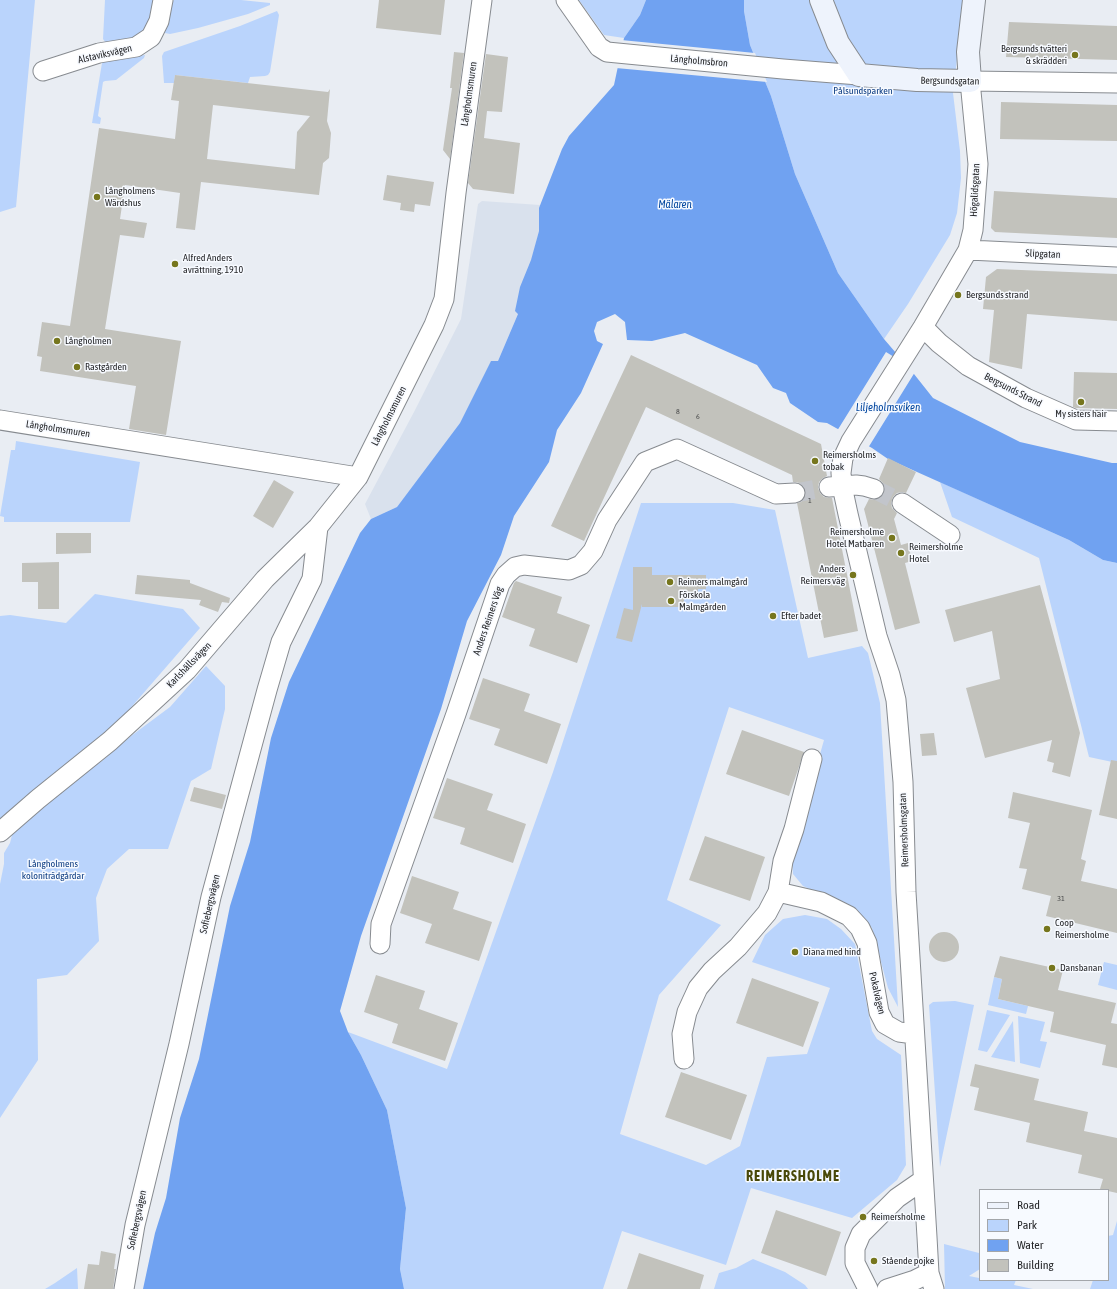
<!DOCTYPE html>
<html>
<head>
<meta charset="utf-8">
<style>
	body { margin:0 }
	#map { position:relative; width:1117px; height:1289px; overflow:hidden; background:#e9edf3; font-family:"Asap Condensed",sans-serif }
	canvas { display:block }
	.legend { position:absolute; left:979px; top:1189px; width:130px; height:92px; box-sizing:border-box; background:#f7faff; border:1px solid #a3a6aa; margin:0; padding:5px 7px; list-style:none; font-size:12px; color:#26272a }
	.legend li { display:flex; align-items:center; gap:8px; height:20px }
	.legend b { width:20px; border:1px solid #a3a6aa }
</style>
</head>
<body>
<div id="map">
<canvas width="1117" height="1289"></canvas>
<ul class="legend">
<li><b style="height:5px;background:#eef3fc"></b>Road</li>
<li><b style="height:11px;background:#bad4fc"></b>Park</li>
<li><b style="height:11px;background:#70a2f1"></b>Water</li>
<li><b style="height:11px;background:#c2c2bc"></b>Building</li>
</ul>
</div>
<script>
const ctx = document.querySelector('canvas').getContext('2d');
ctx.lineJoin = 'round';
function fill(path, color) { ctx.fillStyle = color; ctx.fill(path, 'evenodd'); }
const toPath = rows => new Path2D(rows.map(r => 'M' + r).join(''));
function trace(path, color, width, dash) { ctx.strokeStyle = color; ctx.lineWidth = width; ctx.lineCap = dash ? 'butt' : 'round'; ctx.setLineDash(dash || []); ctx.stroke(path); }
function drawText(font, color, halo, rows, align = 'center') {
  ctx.font = font + ' "Asap Condensed",sans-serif'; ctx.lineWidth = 3; ctx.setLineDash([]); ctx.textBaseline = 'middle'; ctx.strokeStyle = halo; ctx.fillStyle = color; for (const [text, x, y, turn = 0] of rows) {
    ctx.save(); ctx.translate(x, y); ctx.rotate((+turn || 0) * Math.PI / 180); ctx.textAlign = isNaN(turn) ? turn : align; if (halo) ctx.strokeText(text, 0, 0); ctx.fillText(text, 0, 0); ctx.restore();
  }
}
fill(toPath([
	[482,201,540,205,539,231,518,314,498,361,491,362,460,423,397,507,371,519,365,504,414,412,461,319,478,204]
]), '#d9e1ed');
fill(toPath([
	[0,0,35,0,16,207,0,212],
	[105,0,153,0,150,19,145,29,140,34,133,38,106,43,103,39],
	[174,0,241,0,270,3,270,5,248,14,198,28,170,34,165,33,168,9,172,2],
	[579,0,646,0,640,15,624,38,604,35],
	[744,0,964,0,953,93,960,151,961,178,957,213,950,235,908,304,884,339,838,273,795,174,771,96,750,45,744,11],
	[277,11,279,15,270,72,268,75,265,76,250,77,248,83,175,75,174,83,164,83,162,56,164,52,240,26],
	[145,55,144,58,116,80,105,81,103,82,98,116,101,118,100,124,92,123,102,63,106,60],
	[16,441,140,462,130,522,4,522,4,517,0,516,11,450,15,450],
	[940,482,1069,540,1103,560,1117,563,1117,763,1089,757,1039,558,952,517],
	[641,503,733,503,775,510,808,658,862,646,868,653,880,703,898,1007,888,988,872,928,856,910,803,886,793,874,792,853,824,740,729,707,667,900,721,925,659,995,620,1134,706,1165,740,1146,767,1057,807,1054,830,988,752,962,765,935,783,919,805,915,827,919,841,929,855,944,872,1031,877,1039,901,1055,906,1165,897,1180,852,1218,751,1188,726,1265,622,1231,603,1289,404,1289,400,1269,406,1208,387,1110,361,1055,348,1032,447,1069,553,772],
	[95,594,183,609,200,628,121,719,73,764,0,820,0,616,10,615,66,623],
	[206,666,225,686,225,709,211,769,191,781,168,849,129,849,107,869,96,898,99,941,67,975,37,979,38,1060,0,1118,0,884,4,864,4,853,10,843,13,831,78,777,102,761,131,736,170,707],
	[1104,962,1117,965,1117,990,1098,985],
	[994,977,1002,979,998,999,1028,1006,1026,1014,988,1005],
	[955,1001,974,1005,940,1167,929,1005,933,1002],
	[987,1010,1010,1015,987,1052,978,1050],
	[1018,1016,1045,1022,1040,1041,1047,1042,1040,1068,1020,1063],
	[1013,1021,1015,1062,991,1057],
	[1117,1221,1117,1289,1090,1289,1093,1280,1108,1280,1108,1236,1113,1235],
	[944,1244,979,1253,980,1250,980,1269,969,1276,979,1278,980,1277,980,1280,1016,1280,1014,1285,1033,1289,945,1289],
	[753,1259,785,1272,805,1285,808,1289,714,1289,719,1273,736,1268],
	[77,1268,78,1289,45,1289,55,1283]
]), '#bad4fc');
fill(toPath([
	[646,0,744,0,744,11,750,45,771,96,795,174,838,273,884,339,914,374,933,398,1020,442,1112,463,1117,463,1117,563,1103,560,1069,540,888,459,872,448,827,423,818,422,790,403,786,393,773,388,757,365,685,333,652,341,627,340,625,322,615,314,597,322,594,331,597,341,603,344,581,393,557,430,549,462,514,516,501,555,467,621,441,709,361,936,340,1011,348,1032,361,1055,387,1110,406,1208,400,1269,404,1289,143,1289,155,1233,166,1198,180,1118,199,1059,230,906,250,842,271,738,289,682,360,533,371,519,397,507,460,423,491,361,498,361,518,314,515,311,520,287,531,260,539,231,539,208,562,149,569,136,614,85,624,38,640,15]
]), '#70a2f1');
fill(toPath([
	[621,40,755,53,767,82,616,68],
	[886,352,912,368,915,372,868,448,837,431]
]), '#e9edf3');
fill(toPath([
	[379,0,445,0,441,35,376,28],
	[1009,22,1117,26,1117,60,1006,57],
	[454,52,464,53,450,159,443,150,452,88,450,88],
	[486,54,508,57,502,112,487,111,484,138,520,143,514,194,473,189,468,183],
	[175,75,328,92,330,89,327,121,331,133,329,158,323,163,319,195,201,182,195,230,176,228,180,193,125,185,120,219,147,223,144,238,120,235,105,329,181,341,166,435,129,429,136,386,40,371,42,357,37,356,42,322,70,326,99,128,175,139,179,101,171,100],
	[213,105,310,116,297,132,295,169,207,159],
	[1001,102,1117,105,1117,141,1000,139],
	[387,175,434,182,430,206,415,204,414,212,400,210,401,203,383,200],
	[994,191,1117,198,1117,238,995,232,991,228],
	[997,269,1117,274,1117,321,1027,314,1022,369,989,362,994,310,983,309,986,277],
	[631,355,821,444,827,476,823,478,819,482,818,488,820,493,824,497,832,498,858,631,824,638,797,503,801,502,805,498,806,492,804,487,800,483,793,482,792,475,646,407,584,541,551,526],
	[1074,372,1117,373,1117,409,1076,408,1073,407],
	[888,458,916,472,906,493,902,492,897,493,893,497,891,503,892,508,897,513,894,519,901,545,908,543,912,561,905,563,920,623,895,630,864,509,869,499,877,500,881,497,884,493,885,486,882,482,879,479],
	[274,480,294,492,273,528,253,516],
	[56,533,91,533,91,553,56,554],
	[59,562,59,609,38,609,38,582,22,582,22,563],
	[633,567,652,567,652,575,706,575,706,589,698,589,698,596,684,596,684,607,642,607,642,604,632,642,616,638,624,608,633,610],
	[137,575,190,580,190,583,230,598,229,603,222,602,218,612,199,605,201,600,135,594],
	[516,581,562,597,557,613,590,625,577,663,529,646,535,629,502,617,514,583],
	[1040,585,1080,733,1070,777,1052,772,1054,763,1047,761,1052,740,985,758,966,688,1000,679,992,631,954,642,945,610],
	[483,678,530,694,524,711,561,724,547,764,494,745,500,729,469,719],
	[742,730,804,752,789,796,726,774],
	[934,733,937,755,922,756,920,734],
	[1111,760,1117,761,1117,819,1099,815],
	[447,778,493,794,487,810,526,824,513,863,460,844,465,828,433,818],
	[194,787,226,795,222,809,190,801],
	[1013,792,1092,810,1081,859,1086,861,1081,881,1117,889,1117,933,1046,916,1051,896,1022,889,1027,869,1019,868,1030,823,1008,818],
	[705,836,765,857,750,901,689,880],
	[412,876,459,892,453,909,492,922,479,961,425,943,432,924,400,913],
	'929 947a15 15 0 1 1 30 0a15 15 0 1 1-30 0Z',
	[1000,956,1063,970,1058,990,1116,1003,1111,1023,1117,1024,1117,1068,1102,1065,1106,1045,1050,1032,1054,1012,998,999,1002,979,994,977],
	[376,975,425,991,419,1009,458,1023,445,1061,392,1043,398,1024,364,1012],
	[752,978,819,1002,803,1047,736,1023],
	[975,1064,1039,1079,1034,1100,1088,1112,1084,1131,1117,1138,1117,1193,1108,1191,1108,1190,1100,1189,1103,1179,1078,1173,1082,1155,1026,1142,1030,1123,974,1110,979,1088,970,1086],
	[681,1072,747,1095,731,1140,665,1117],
	[776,1210,841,1232,826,1276,761,1253],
	[101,1251,116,1254,114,1269,116,1269,113,1289,84,1289,88,1264,99,1265],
	[639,1253,704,1275,700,1289,627,1289]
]), '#c2c2bc');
trace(toPath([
	[874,489,902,503],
	[795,493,829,487]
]), '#c2c5cb', 19, [19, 10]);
const street = toPath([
	[566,0,599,47,607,52,783,69,859,75],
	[43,71,99,53,136,47,151,37,159,21,163,0],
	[968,250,1117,257],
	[923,327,939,343,968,366,1026,398,1076,420,1117,421],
	[0,420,358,477],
	[829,487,856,485,864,486,874,489],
	[902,503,950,535],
	[0,832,38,799,110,741,187,670,265,579,318,527,358,477,434,325,444,299,456,193,482,0],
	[778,892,821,902,849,916,860,928,867,943,879,1012,885,1024,899,1032,914,1034],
	[380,944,381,924,456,714,500,584,506,575,515,567,524,565,569,570,581,565,593,551,607,520,645,462,677,449,776,494,795,493],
	[684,1059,682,1034,687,1012,698,988,712,971,738,947,767,913,778,892,783,861,794,829,812,759],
	[124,1289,135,1225,179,1044,211,897,267,690,281,642,312,579,318,527],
	[868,1289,855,1263,855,1248,861,1234,897,1198,923,1180],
	[887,1289,915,1280,929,1273],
	[934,1289,929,1273,927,1237,906,892,903,782,896,700,890,675,877,636,848,514,842,486,841,473,843,458,851,441,923,327,968,250,973,230,978,164,970,81,1117,83]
]);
const secondary = toPath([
	[821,0,838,43,859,75,917,80,970,81,968,52,974,0]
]);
trace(street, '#878b90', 21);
trace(secondary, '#878b90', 24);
trace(street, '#fff', 19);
trace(secondary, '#eef3fc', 22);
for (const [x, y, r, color] of [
	[1075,55,4,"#76761d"],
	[97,197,4,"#76761d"],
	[175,264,4,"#76761d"],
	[958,295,4,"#76761d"],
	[57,341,4,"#76761d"],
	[77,367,4,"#76761d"],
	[1081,402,4,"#76761d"],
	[815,461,4,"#76761d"],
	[892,538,4,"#76761d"],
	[901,553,4,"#76761d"],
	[853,575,4,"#76761d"],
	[670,582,4,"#76761d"],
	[671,601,4,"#76761d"],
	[773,616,4,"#76761d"],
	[1047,929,4,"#76761d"],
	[795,952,4,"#76761d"],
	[1052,968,4,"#76761d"],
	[863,1217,4,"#76761d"],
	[874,1261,4,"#76761d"]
]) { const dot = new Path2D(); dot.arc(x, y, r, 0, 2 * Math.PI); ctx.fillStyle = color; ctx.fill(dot); trace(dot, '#f7faff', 1.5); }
drawText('8px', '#4d4e4e', null, [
	["8",678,411],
	["6",698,416],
	["1",810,500],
	["31",1061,898]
]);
drawText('10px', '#26272a', '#f7faff', [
	["Bergsunds tvätteri",1067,49,"right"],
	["& skrädderi",1067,61,"right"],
	["Långholmens",105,191],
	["Wärdshus",105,203],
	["Alfred Anders",183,258],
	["avrättning, 1910",183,270],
	["Bergsunds strand",966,295],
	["Långholmen",65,341],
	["Rastgården",85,367],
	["My sisters hair",1081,414,"center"],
	["Reimersholms",823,455],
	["tobak",823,467],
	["Reimersholme",884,532,"right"],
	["Hotel Matbaren",884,544,"right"],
	["Reimersholme",909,547],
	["Hotel",909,559],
	["Anders",845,569,"right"],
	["Reimers väg",845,581,"right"],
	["Reimers malmgård",678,582],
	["Förskola",679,595],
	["Malmgården",679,607],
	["Efter badet",781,616],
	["Coop",1055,923],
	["Reimersholme",1055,935],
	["Diana med hind",803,952],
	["Dansbanan",1060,968],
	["Reimersholme",871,1217],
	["Stående pojke",882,1261]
], 'left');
drawText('10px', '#26272a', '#f7faff', [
	["Alstaviksvägen",105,54,-13],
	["Långholmsbron",699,61,5],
	["Bergsundsgatan",950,81,1],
	["Långholmsmuren",469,94,-82],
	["Högalidsgatan",975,190,-87],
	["Slipgatan",1043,254,3],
	["Bergsunds Strand",1013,390,27],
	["Långholmsmuren",389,416,-63],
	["Långholmsmuren",58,429,9],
	["Anders Reimers Väg",488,621,-71],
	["Karlshällsvägen",189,665,-46],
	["Reimersholmsgatan",904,830,-92],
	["Sofiebergsvägen",210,904,-77],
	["Pokalvägen",877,993,77],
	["Sofiebergsvägen",137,1220,-78]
]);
drawText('10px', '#103f84', '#f7faff', [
	["Pålsundsparken",863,91],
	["Långholmens",53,864],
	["koloniträdgårdar",53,876]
]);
drawText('italic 11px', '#01459e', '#f7faff', [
	["Mälaren",675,205],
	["Liljeholmsviken",888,408]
]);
ctx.letterSpacing = '1px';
drawText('bold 14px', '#484808', '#f7faff', [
	["REIMERSHOLME",793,1177]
]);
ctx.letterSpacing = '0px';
</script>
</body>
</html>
